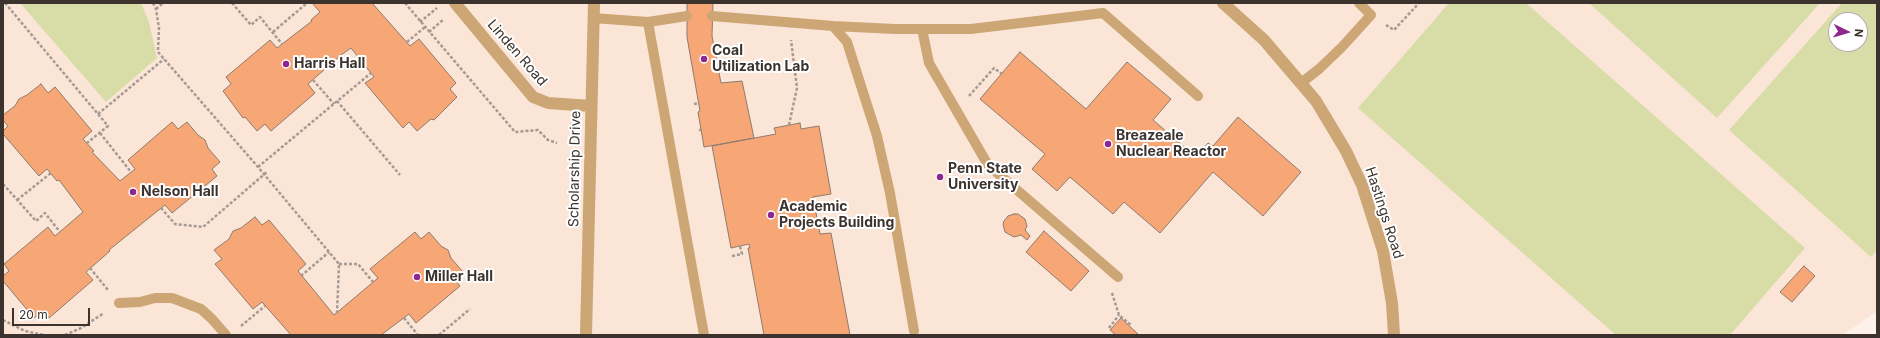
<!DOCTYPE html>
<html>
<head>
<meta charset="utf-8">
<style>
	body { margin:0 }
	#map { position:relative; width:1880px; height:338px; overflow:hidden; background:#fef1e9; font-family:Inter,sans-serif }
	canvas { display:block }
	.frame { position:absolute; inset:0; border:4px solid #3c332e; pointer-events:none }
	.north { position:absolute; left:1828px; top:12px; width:40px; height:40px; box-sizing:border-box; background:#fff; border:1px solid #b1adab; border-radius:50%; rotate:95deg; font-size:11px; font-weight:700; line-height:16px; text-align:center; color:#3c332e }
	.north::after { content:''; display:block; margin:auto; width:14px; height:18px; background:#8d278d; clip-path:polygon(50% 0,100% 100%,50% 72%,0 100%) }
	.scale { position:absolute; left:12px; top:308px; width:78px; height:18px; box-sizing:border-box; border:2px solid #3c332e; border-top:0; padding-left:5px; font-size:12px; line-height:14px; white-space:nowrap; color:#3c332e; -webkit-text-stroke:3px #fff; paint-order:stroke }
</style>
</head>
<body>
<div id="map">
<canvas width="1880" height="338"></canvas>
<div class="frame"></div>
<div class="north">N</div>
<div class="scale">20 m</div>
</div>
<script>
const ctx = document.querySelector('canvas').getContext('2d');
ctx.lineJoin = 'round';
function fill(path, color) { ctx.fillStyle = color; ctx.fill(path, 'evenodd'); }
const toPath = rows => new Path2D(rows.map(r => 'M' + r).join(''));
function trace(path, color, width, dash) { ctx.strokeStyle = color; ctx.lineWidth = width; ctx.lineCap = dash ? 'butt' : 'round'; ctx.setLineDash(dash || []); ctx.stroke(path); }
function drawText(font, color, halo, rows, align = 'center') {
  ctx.font = font + ' Inter,sans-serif'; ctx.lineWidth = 4; ctx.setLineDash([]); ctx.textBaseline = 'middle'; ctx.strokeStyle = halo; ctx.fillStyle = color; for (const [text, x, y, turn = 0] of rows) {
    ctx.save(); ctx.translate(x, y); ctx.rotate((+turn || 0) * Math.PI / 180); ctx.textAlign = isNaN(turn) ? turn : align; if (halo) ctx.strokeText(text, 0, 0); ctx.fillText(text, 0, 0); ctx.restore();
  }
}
fill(toPath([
	[3,3,1877,3,1877,311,1843,335,3,335],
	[1836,20,1860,20,1860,44,1836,44]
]), '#fae5d7');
fill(toPath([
	[20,3,141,3,149,22,157,58,106,102],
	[1449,3,1526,3,1805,248,1730,335,1616,335,1358,108],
	[1589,3,1820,3,1717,118],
	[1842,3,1877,3,1877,250,1871,257,1729,130],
	[1836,20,1860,20,1860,44,1836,44]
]), '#d8dda7');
const building = toPath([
	[312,3,372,3,410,46,419,39,456,83,450,89,457,97,434,120,431,119,417,131,409,122,403,128,365,83,374,77,351,48,341,55,308,84,315,93,271,131,265,124,257,131,245,117,243,118,240,114,223,91,231,84,226,77,270,40,277,48,312,21,311,20,320,12,312,3],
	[687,3,713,3,712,36,721,83,742,81,754,138,704,147,698,112,700,111,687,37,687,3],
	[1020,52,1086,109,1127,62,1171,99,1153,120,1196,157,1208,143,1213,146,1238,117,1301,172,1263,216,1213,172,1160,233,1124,202,1113,214,1070,177,1057,191,1032,169,1045,154,980,99,1020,52],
	[41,84,48,93,55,87,92,131,83,139,94,151,92,152,120,181,135,169,128,160,172,122,178,129,187,122,198,135,205,140,208,148,220,162,212,169,217,176,172,213,165,205,109,250,110,251,86,272,93,280,49,318,43,311,34,318,3,281,3,276,9,271,4,264,48,227,55,236,83,212,59,180,57,181,47,169,39,176,3,134,3,131,8,126,3,120,3,115,15,106,19,99,27,95,41,84],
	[800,123,801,129,819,126,831,194,813,197,820,234,831,233,850,335,764,335,748,248,750,248,749,244,731,248,712,146,776,134,774,128,800,123],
	[1014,214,1018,214,1025,219,1027,226,1025,230,1030,236,1027,240,1021,235,1014,237,1005,232,1003,224,1004,221,1008,216,1014,214],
	[255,217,262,225,269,220,306,264,298,271,334,315,378,278,370,269,415,232,421,239,429,232,441,246,448,250,451,258,463,272,454,279,460,286,416,323,409,314,381,335,291,335,262,302,253,309,215,264,222,259,214,250,229,239,233,231,241,228,255,217],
	[1044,231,1089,271,1071,291,1026,252,1044,231],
	[1804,266,1815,276,1792,302,1780,292,1804,266],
	[1121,318,1139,335,1116,335,1110,330,1121,318]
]);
fill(building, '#f7a775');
trace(building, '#8f7b6f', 1);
trace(toPath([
	[5,3,108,126,87,143],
	[153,3,156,9,159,28,158,52,258,167,339,264,337,313],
	[232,3,251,25,260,17,282,44],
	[405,3,515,132,538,130,548,140,557,143],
	[156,9,163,3],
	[420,22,437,8],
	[1386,25,1394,30,1419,3],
	[273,32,307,3],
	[429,32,444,19],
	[407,42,425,27],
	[313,80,334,104],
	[969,96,994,68,1002,74],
	[337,101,400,175],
	[694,104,699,103],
	[98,114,164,59],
	[789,125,797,88,791,40],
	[699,130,701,130],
	[100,133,131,172],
	[258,167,371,73],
	[3,184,36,221,45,213,60,232],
	[17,200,51,173],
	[161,208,175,224,203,227,267,172],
	[732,256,742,254,740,246],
	[339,264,358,264,373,282],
	[90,268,108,290],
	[301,276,329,252],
	[1112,293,1119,315,1131,325],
	[404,318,418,335],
	[3,320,25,331,44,335],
	[241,326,265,306],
	[1109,328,1119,315],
	[65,335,81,328,104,313],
	[439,335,470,309]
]), '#a59a93', 2.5, [3, 2]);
trace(toPath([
	[712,16,833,26,847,42,877,136,890,193,914,331],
	[593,18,648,22,704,335],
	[648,22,687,16],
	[833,26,895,29,971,29,1103,13,1198,96],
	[922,29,929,63,988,165,1118,277],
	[1301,83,1319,69,1342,47,1371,15,1359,3],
	[119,303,140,302,155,298,172,298,201,309,212,319,226,335]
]), '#cca675', 10);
trace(toPath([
	[455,3,533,97,548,103,591,106],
	[1223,3,1264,40,1316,101,1346,151,1362,185,1383,251,1392,303,1394,335],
	[586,335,594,3]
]), '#cca675', 12);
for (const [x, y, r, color] of [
	[704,59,4,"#8d278d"],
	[286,64,4,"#8d278d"],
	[1108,144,4,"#8d278d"],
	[940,177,4,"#8d278d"],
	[133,192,4,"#8d278d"],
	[771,215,4,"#8d278d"],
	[417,277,4,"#8d278d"]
]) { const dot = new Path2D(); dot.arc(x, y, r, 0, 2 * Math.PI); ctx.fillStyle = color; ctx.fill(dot); trace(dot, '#fff', 1.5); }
drawText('bold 14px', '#3c332e', '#fff', [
	["Coal",712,51],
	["Utilization Lab",712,67],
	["Harris Hall",294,64],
	["Breazeale",1116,136],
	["Nuclear Reactor",1116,152],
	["Penn State",948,169],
	["University",948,185],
	["Nelson Hall",141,192],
	["Academic",779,207],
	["Projects Building",779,223],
	["Miller Hall",425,277]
], 'left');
drawText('14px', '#3c332e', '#fff', [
	["Linden Road",517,53,49],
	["Scholarship Drive",575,169,-89],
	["Hastings Road",1384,213,72]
]);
</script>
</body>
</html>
